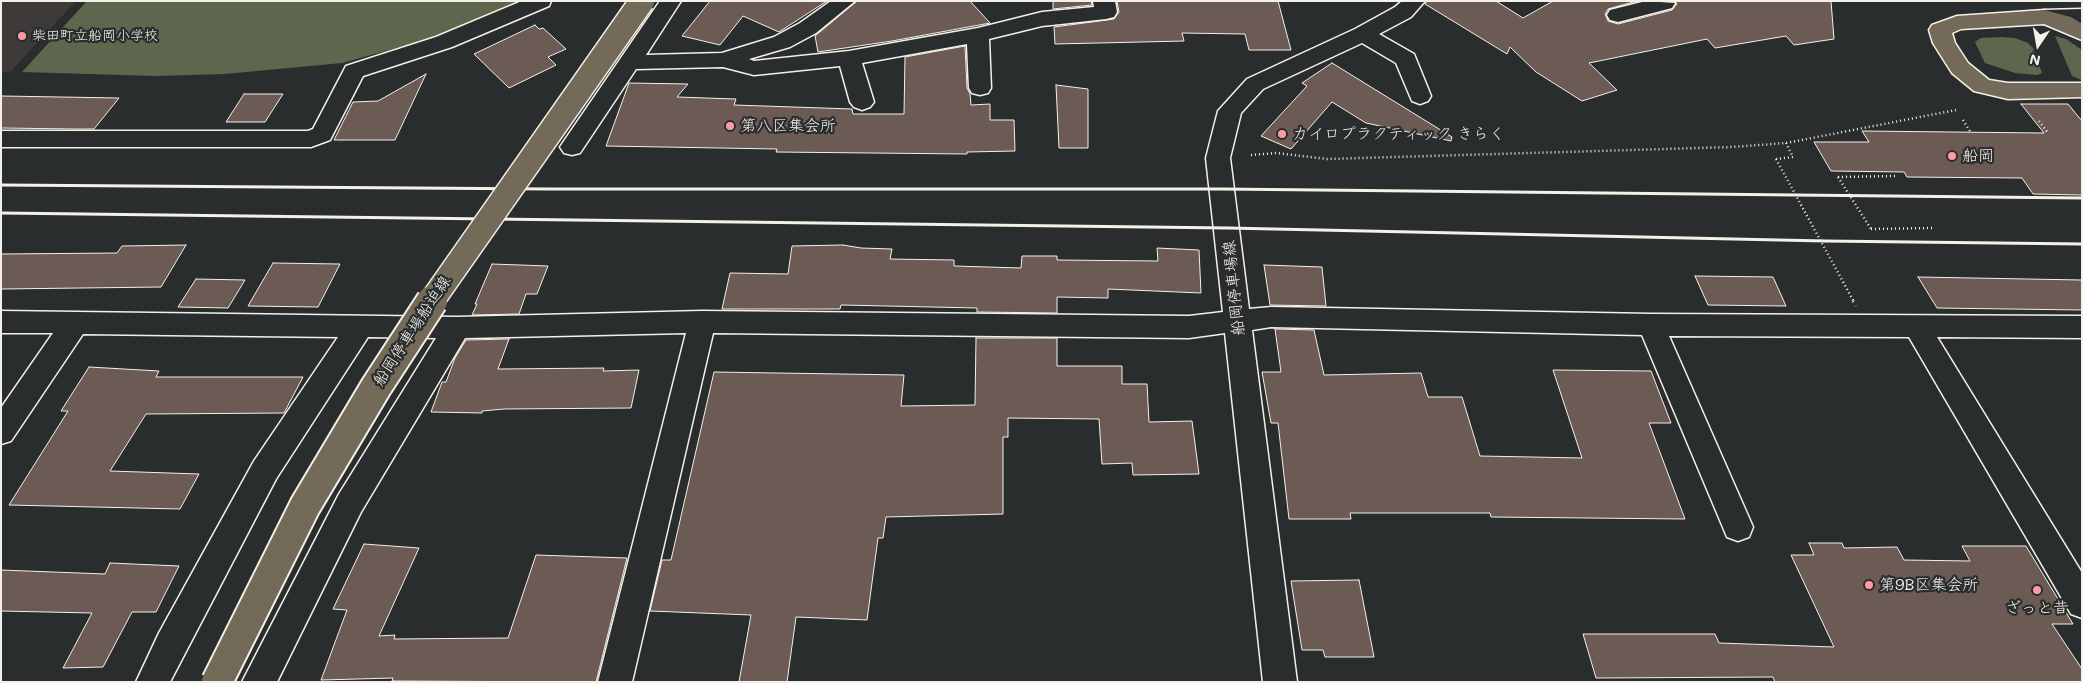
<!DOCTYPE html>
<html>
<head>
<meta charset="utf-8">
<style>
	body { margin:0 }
	#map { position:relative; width:2083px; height:683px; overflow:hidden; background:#2a2d2e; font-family:Mali,sans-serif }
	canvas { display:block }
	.frame { position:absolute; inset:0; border:2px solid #f4f1e8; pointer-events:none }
	.north { position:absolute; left:2013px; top:20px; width:50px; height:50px; -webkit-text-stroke:4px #2a2d2e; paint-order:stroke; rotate:192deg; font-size:14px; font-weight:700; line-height:20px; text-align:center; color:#f4f1e8 }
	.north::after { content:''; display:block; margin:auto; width:18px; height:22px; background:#f4f1e8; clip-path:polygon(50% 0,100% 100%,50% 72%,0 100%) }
</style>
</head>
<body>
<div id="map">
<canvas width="2083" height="683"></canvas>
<div class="frame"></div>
<div class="north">N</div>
</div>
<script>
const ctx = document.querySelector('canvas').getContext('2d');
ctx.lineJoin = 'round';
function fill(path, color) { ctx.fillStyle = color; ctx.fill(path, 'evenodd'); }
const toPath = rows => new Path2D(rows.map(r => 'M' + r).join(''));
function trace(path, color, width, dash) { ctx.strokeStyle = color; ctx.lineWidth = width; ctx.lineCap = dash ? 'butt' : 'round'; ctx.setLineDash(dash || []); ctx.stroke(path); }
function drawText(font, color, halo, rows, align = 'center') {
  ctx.font = font + ' Mali,"Klee One",sans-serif'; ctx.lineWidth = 4.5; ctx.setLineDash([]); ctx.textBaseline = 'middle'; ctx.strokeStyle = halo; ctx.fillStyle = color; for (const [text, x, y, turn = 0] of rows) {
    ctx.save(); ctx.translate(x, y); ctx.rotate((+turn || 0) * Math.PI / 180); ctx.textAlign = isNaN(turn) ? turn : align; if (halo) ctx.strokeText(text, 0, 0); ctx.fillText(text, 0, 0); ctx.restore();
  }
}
fill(toPath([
	[1,1,76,1,11,71,1,72]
]), '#3e3a39');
fill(toPath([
	[87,1,519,1,437,37,342,63,225,74,155,76,22,72],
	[2055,36,2066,39,2082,50,2082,80,2072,76],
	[2001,37,2015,38,2028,43,2033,48,2042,73,2037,75,2015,73,1985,63,1975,42,1981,38]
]), '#5e674e');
const building = toPath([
	[710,1,827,1,779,32,743,16,720,45,682,36,710,1],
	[857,1,970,1,990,23,892,41,818,52,815,36,857,1],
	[1053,1,1091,1,1092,5,1053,9,1053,1],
	[1117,1,1278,1,1291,50,1249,50,1245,34,1182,33,1184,41,1055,44,1054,27,1114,19,1119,12,1117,1],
	[1427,1,1496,1,1523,18,1553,1,1637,1,1608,9,1605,14,1608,21,1618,24,1672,10,1677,4,1675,1,1831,1,1834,39,1794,45,1786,36,1715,48,1707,39,1589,63,1617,90,1582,101,1536,72,1510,47,1507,54,1425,4,1427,1],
	[535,25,539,29,543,28,566,49,548,57,556,65,509,88,474,54,535,25],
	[965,46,967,88,970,94,971,105,990,104,990,120,1014,120,1015,151,967,152,967,154,776,152,777,149,606,146,629,83,688,84,677,97,736,99,734,105,852,109,853,114,904,114,905,57,965,46],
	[1332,63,1452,137,1451,141,1366,123,1332,102,1291,149,1261,136,1307,86,1302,83,1332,63],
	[426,74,395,140,334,140,353,102,378,101,426,74],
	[1056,85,1088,89,1088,148,1059,148,1056,85],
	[244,94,283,94,265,122,226,122,244,94],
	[1,96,119,98,94,129,75,129,1,128,1,96],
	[2021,104,2068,104,2082,121,2082,195,2033,194,2022,178,1907,177,1904,172,1831,171,1814,142,1869,142,1862,131,2044,133,2021,104],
	[186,245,161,287,1,289,1,254,117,253,122,246,186,245],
	[843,245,861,248,892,249,890,259,954,260,954,266,1021,268,1022,256,1057,256,1057,260,1158,261,1157,248,1199,250,1201,293,1108,289,1108,298,1057,297,1057,313,977,312,977,308,841,305,840,309,722,309,730,273,788,274,792,246,843,245],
	[273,263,340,264,318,307,248,306,273,263],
	[492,264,548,266,537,294,526,294,519,314,472,315,477,304,475,304,492,264],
	[1264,265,1322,267,1326,306,1270,305,1264,265],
	[1695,276,1773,277,1786,306,1708,305,1695,276],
	[1918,277,2082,280,2082,310,1937,308,1918,277],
	[196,279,245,280,228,308,178,307,196,279],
	[1275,329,1314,330,1324,375,1421,373,1428,397,1462,397,1480,456,1582,458,1553,370,1651,371,1671,423,1649,423,1685,519,1491,517,1490,513,1350,513,1351,519,1289,519,1278,423,1271,423,1262,372,1281,372,1275,329],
	[976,338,1057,338,1057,366,1122,366,1122,384,1147,384,1149,422,1192,421,1199,474,1133,475,1132,463,1102,464,1099,419,1008,418,1008,437,1003,437,1003,514,886,517,883,538,878,538,867,620,796,617,787,682,739,682,751,615,650,611,662,560,671,560,714,372,904,375,901,406,975,405,976,338],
	[509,339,498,369,604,368,603,371,639,370,631,408,504,409,482,411,482,413,431,412,442,382,446,382,455,358,466,340,509,339],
	[89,367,159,371,156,377,303,377,284,413,146,414,110,471,199,474,180,509,9,505,68,411,61,411,89,367],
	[1809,543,1842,543,1844,548,1897,547,1904,560,1970,561,1962,546,2026,546,2073,624,2052,624,2082,669,2082,682,1775,682,1773,677,1596,678,1583,634,1715,634,1719,643,1834,647,1791,555,1814,555,1809,543],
	[364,544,419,548,379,636,395,635,394,639,508,638,536,555,627,558,596,682,392,681,393,678,321,680,347,610,333,609,364,544],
	[110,563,179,566,156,612,132,612,103,667,63,668,92,613,1,611,1,570,105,574,110,563],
	[1359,580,1374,657,1325,657,1323,650,1302,650,1291,581,1359,580]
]);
fill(building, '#6c5a54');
trace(building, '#f4f1e8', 1);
const minor = toPath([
	[522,1,551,1,549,6,452,47,363,76,330,140,311,147,1,147,1,131,308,131,313,129,346,66,436,37,522,1],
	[660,1,681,1,646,55,722,53,774,37,800,23,831,1,855,1,816,33,790,47,749,59,754,61,849,51,978,28,1042,12,1094,7,1093,1,1115,1,1117,12,1114,17,1106,19,1042,26,989,39,991,88,988,93,980,95,972,93,969,88,967,44,862,63,874,102,870,107,862,110,854,107,850,102,840,66,754,75,723,67,636,69,580,153,572,155,564,153,560,147,564,141,660,1],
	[1402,1,1425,1,1411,17,1379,34,1414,54,1431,96,1428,101,1420,104,1412,101,1396,63,1362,43,1263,89,1241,113,1230,158,1249,309,1271,307,1651,314,2082,316,2082,338,1937,337,2082,573,2082,618,2071,614,1909,337,1669,336,1753,527,1749,537,1738,541,1727,537,1642,335,1271,327,1252,330,1297,682,1263,682,1225,333,1189,338,713,333,632,682,598,682,686,333,465,338,361,512,277,682,242,682,339,494,436,338,368,337,276,479,170,682,136,682,159,633,254,461,338,337,83,334,11,441,1,444,1,408,53,333,1,333,1,311,457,317,702,311,1189,316,1223,312,1206,158,1218,111,1247,79,1355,29,1395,7,1402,1],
	[1646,1,1675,3,1672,8,1618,22,1610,20,1607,15,1610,10,1646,1],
	[2082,9,2082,23,2044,24,2036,22,2033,17,2036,12,2044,10,2082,9]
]);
const major = toPath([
	[2044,10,2071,17,2082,24,2082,40,2044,24,1961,29,1952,33,1955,43,1968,63,1989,80,2008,83,2082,83,2082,97,2008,99,1974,91,1952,73,1933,43,1929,30,1932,25,1957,16,2044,10]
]);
trace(minor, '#f4f1e8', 3);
trace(major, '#f4f1e8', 3);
trace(toPath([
	[1963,120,1971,133],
	[2039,121,2048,133],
	[1251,155,1276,153,1327,159,1732,147,1786,143,1956,110],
	[1776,159,1793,157,1786,143],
	[1838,177,1896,176],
	[1871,229,1933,228]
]), '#f4f1e8', 2.5, [1, 3]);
fill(minor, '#2a2d2e');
fill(major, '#746a5a');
trace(toPath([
	[1,185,549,189,1222,189,2082,198],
	[1,213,1228,228,1825,241,2082,244]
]), '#f4f1e8', 3);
const majorBridgeFar1 = toPath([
	[431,302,642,1]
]);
const majorBridge = toPath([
	[217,682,305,506,376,387,432,301]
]);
trace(majorBridgeFar1, '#f4f1e8', 27, []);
trace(majorBridge, '#f4f1e8', 34, []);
trace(toPath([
	[1776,159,1854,302],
	[1838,177,1871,229]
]), '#f4f1e8', 2.5, [1, 3]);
trace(toPath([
	[1853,301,1856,306]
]), '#f4f1e8', 3, [1, 4.5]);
trace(majorBridgeFar1, '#746a5a', 24);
trace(majorBridge, '#746a5a', 30);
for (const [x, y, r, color] of [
	[22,36,5,"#ff9aa2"],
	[730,126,5,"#ff9aa2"],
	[1282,134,5,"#ff9aa2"],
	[1952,156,5,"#ff9aa2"],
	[1869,585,5,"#ff9aa2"],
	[2037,590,5,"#ff9aa2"]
]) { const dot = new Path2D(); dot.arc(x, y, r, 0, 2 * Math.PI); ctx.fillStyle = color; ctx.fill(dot); trace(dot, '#2a2d2e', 2); }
drawText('14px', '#f4f1e8', '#2a2d2e', [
	["柴田町立船岡小学校",32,36]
], 'left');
drawText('16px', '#f4f1e8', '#2a2d2e', [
	["第八区集会所",740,126],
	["カイロプラクティック きらく",1292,134],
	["船岡",1962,156],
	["第9B区集会所",1879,585],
	["ざっと昔",2037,608,"center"]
], 'left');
drawText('16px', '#f4f1e8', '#2a2d2e', [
	["船岡停車場線",1234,288,-96],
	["船岡停車場船迫線",412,331,-57]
]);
</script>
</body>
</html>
